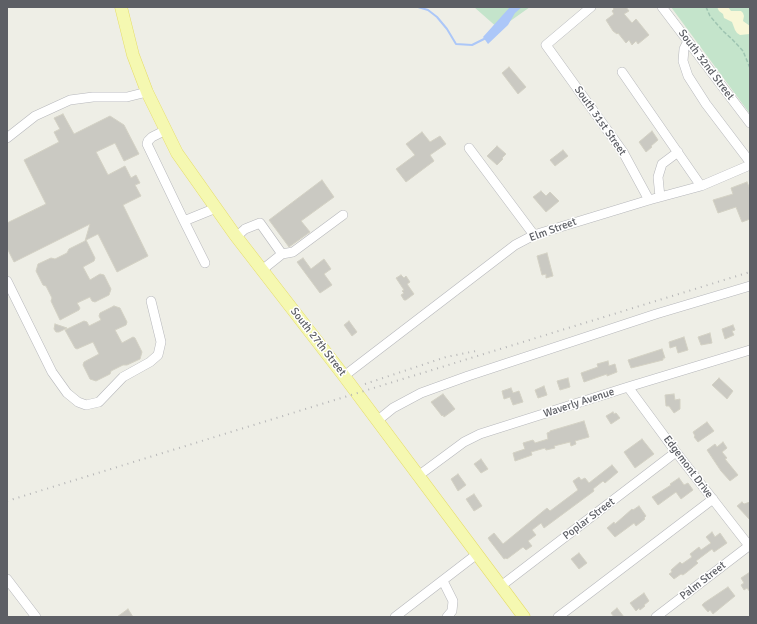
<!DOCTYPE html>
<html>
<head>
<meta charset="utf-8">
<style>
	body { margin:0 }
	#map { position:relative; width:757px; height:624px; overflow:hidden; background:#eeeee6; font-family:Signika,sans-serif }
	canvas { display:block }
	.frame { position:absolute; inset:0; border:8px solid #5d5f65; pointer-events:none }
</style>
</head>
<body>
<div id="map">
<canvas width="757" height="624"></canvas>
<div class="frame"></div>
</div>
<script>
const ctx = document.querySelector('canvas').getContext('2d');
ctx.lineJoin = 'round';
function fill(path, color) { ctx.fillStyle = color; ctx.fill(path, 'evenodd'); }
const toPath = rows => new Path2D(rows.map(r => 'M' + r).join(''));
function trace(path, color, width, dash) { ctx.strokeStyle = color; ctx.lineWidth = width; ctx.lineCap = dash ? 'butt' : 'round'; ctx.setLineDash(dash || []); ctx.stroke(path); }
function drawText(font, color, halo, rows, align = 'center') {
  ctx.font = font + ' Signika,sans-serif'; ctx.lineWidth = 3; ctx.setLineDash([]); ctx.textBaseline = 'middle'; ctx.strokeStyle = halo; ctx.fillStyle = color; for (const [text, x, y, turn = 0] of rows) {
    ctx.save(); ctx.translate(x, y); ctx.rotate((+turn || 0) * Math.PI / 180); ctx.textAlign = isNaN(turn) ? turn : align; if (halo) ctx.strokeText(text, 0, 0); ctx.fillText(text, 0, 0); ctx.restore();
  }
}
fill(toPath([
	[474,7,530,7,499,29],
	[671,7,750,7,750,114]
]), '#c4e4cb');
fill(toPath([
	[728,7,731,11,741,11,743,13,744,16,743,21,750,26,750,34,740,35,737,33,735,30,732,22,724,18,723,14,719,11,717,7]
]), '#f8f7d8');
fill(toPath([
	[510,7,522,7,515,13,508,25,488,44,483,37]
]), '#acc7f8');
trace(toPath([
	[418,7,428,10,437,17,447,29,456,44,472,45,486,38]
]), '#acc7f8', 2);
const building = toPath([
	[612,7,626,7,629,11,624,14,632,23,636,19,649,35,638,44,636,41,632,45,629,40,626,43,618,33,617,34,613,31,606,20,614,14,612,11,614,9,612,7],
	[509,67,526,87,518,94,502,73,509,67],
	[63,114,74,134,110,116,124,125,139,154,124,161,115,143,96,152,108,175,125,166,131,178,136,175,140,183,135,185,141,196,123,205,148,256,117,272,98,234,86,240,95,258,94,261,83,267,90,280,100,274,104,275,111,289,109,295,95,302,92,301,90,297,77,303,80,308,79,310,60,320,51,301,52,298,46,286,43,285,36,271,38,264,51,258,55,259,67,253,69,249,85,241,90,224,14,262,7,248,7,223,46,204,24,160,59,142,54,132,60,129,54,118,63,114],
	[652,131,658,140,651,146,652,147,646,152,639,142,652,131],
	[422,132,430,142,440,136,446,144,430,155,434,161,406,182,396,169,415,155,406,144,422,132],
	[497,146,506,154,502,158,503,159,497,165,487,156,497,146],
	[563,150,568,156,555,166,550,160,563,150],
	[322,180,334,197,301,221,310,232,289,247,269,220,322,180],
	[747,182,750,189,750,219,742,222,736,207,718,213,713,200,733,194,731,188,747,182],
	[541,191,546,196,550,192,559,201,546,212,533,197,541,191],
	[547,253,553,276,546,278,546,274,542,275,537,256,547,253],
	[303,258,311,269,324,259,331,269,324,274,332,285,320,293,297,262,303,258],
	[401,275,404,278,406,276,410,282,407,284,414,294,406,300,404,300,401,295,404,293,402,291,404,290,396,278,401,275],
	[114,306,120,308,127,322,126,325,115,330,122,343,133,337,135,338,142,352,140,359,127,365,123,365,111,371,110,374,96,381,90,379,83,365,84,362,99,354,93,342,77,349,75,348,65,330,84,321,87,322,89,326,101,320,99,316,100,313,114,306],
	[349,321,357,332,352,336,344,325,349,321],
	[55,324,67,328,59,332,56,332,54,329,55,324],
	[733,325,735,330,732,331,734,335,725,339,722,329,733,325],
	[710,333,712,343,701,345,698,337,710,333],
	[684,337,688,350,678,353,676,346,670,348,669,342,684,337],
	[662,349,665,358,663,358,663,360,631,368,628,360,662,349],
	[608,361,609,366,615,364,617,372,607,376,607,374,601,376,584,382,581,373,598,367,597,364,608,361],
	[568,378,570,387,560,390,557,381,568,378],
	[719,378,733,391,727,399,712,385,719,378],
	[544,386,547,395,538,398,535,390,544,386],
	[511,388,513,393,519,391,523,402,513,405,510,397,504,399,502,391,511,388],
	[443,394,455,409,444,417,443,415,442,416,431,402,443,394],
	[674,394,675,400,680,399,680,409,674,413,669,406,666,406,665,395,674,394],
	[613,412,614,414,616,413,620,418,611,424,606,416,613,412],
	[584,421,589,437,575,441,576,444,571,446,570,442,554,446,555,448,546,450,545,448,531,452,532,455,515,461,513,453,525,449,523,443,533,440,535,443,548,439,547,433,550,432,550,431,584,421],
	[707,422,714,431,698,442,694,437,695,436,693,432,707,422],
	[642,439,654,454,635,468,624,452,642,439],
	[723,442,727,448,722,452,727,458,725,459,738,475,730,481,721,471,707,450,715,444,717,447,723,442],
	[481,459,488,469,481,473,474,464,481,459],
	[612,465,618,472,605,483,603,481,593,489,594,491,544,528,541,523,532,530,536,535,528,541,532,546,526,550,523,547,507,559,506,558,504,559,490,541,488,538,494,533,503,544,547,508,550,511,578,490,573,481,579,477,581,480,585,478,589,483,612,465],
	[458,474,466,485,458,491,451,479,458,474],
	[679,478,684,485,688,483,693,490,681,499,676,492,658,505,652,497,671,485,670,484,679,478],
	[474,494,482,506,474,511,466,499,474,494],
	[742,502,744,504,750,502,750,520,737,506,742,502],
	[639,506,646,516,644,518,645,519,636,526,634,523,615,537,607,528,614,522,615,524,632,509,633,510,639,506],
	[712,532,715,537,720,533,727,543,714,552,712,549,696,561,698,563,687,572,683,575,681,574,674,579,669,574,672,572,671,570,680,562,682,564,692,557,690,554,699,547,701,550,711,543,706,537,712,532],
	[579,553,587,563,579,569,571,559,579,553],
	[750,572,750,592,747,588,744,590,741,585,744,583,741,578,750,572],
	[728,587,735,596,713,614,710,610,708,612,702,605,704,603,728,587],
	[644,593,649,601,644,605,645,606,640,610,639,608,636,611,630,603,644,593],
	[617,608,624,617,614,617,611,613,617,608],
	[128,609,133,617,117,617,128,609]
]);
fill(building, '#cac9c2');
trace(building, '#d3d1c4', 1);
const minor = toPath([
	[591,7,546,45,623,152,649,200],
	[662,7,750,123],
	[688,41,684,49,683,61,688,76,706,104,750,162],
	[622,72,701,186],
	[166,130,152,137,148,141,147,144,184,221,216,208],
	[7,138,35,116,70,100,93,97,127,97,147,92],
	[469,148,534,235],
	[660,197,658,177,662,164,678,152],
	[184,221,205,263],
	[236,237,245,229,260,223,282,254,262,270],
	[282,254,293,252,343,215],
	[7,281,52,372,67,393,78,402,86,405,99,402,123,377,150,362,158,355,161,342,151,301],
	[344,376,515,245,534,235,649,200,701,186,750,165],
	[628,387,676,452,750,547],
	[377,421,393,408,421,393,468,376,656,314,750,286],
	[418,476,464,442,480,434,628,387,750,350],
	[7,579,36,617],
	[443,581,453,601,452,611,447,617],
	[501,586,676,452],
	[395,617,477,554],
	[558,617,713,499],
	[656,617,750,545]
]);
const major = toPath([
	[121,7,133,55,147,92,177,153,235,235,344,376,524,617]
]);
trace(minor, '#b6b7bb', 10);
trace(major, '#e6dd67', 13);
trace(toPath([
	[706,7,710,16,723,31,732,39,743,51,750,68]
]), '#9ec4b1', 1.5, [4, 2]);
trace(minor, '#fff', 9);
trace(major, '#f5f8b1', 12);
trace(toPath([
	[365,384,446,357,476,351],
	[7,501,750,272]
]), '#b6b6b7', 2, [1, 5]);
drawText('11px', '#5d5f65', '#fff', [
	["South 32nd Street",706,65,53],
	["South 31st Street",600,121,55],
	["Elm Street",553,230,-20],
	["South 27th Street",318,342,52],
	["Waverly Avenue",579,403,-18],
	["Edgemont Drive",688,467,53],
	["Poplar Street",589,519,-37],
	["Palm Street",703,581,-38]
]);
</script>
</body>
</html>
